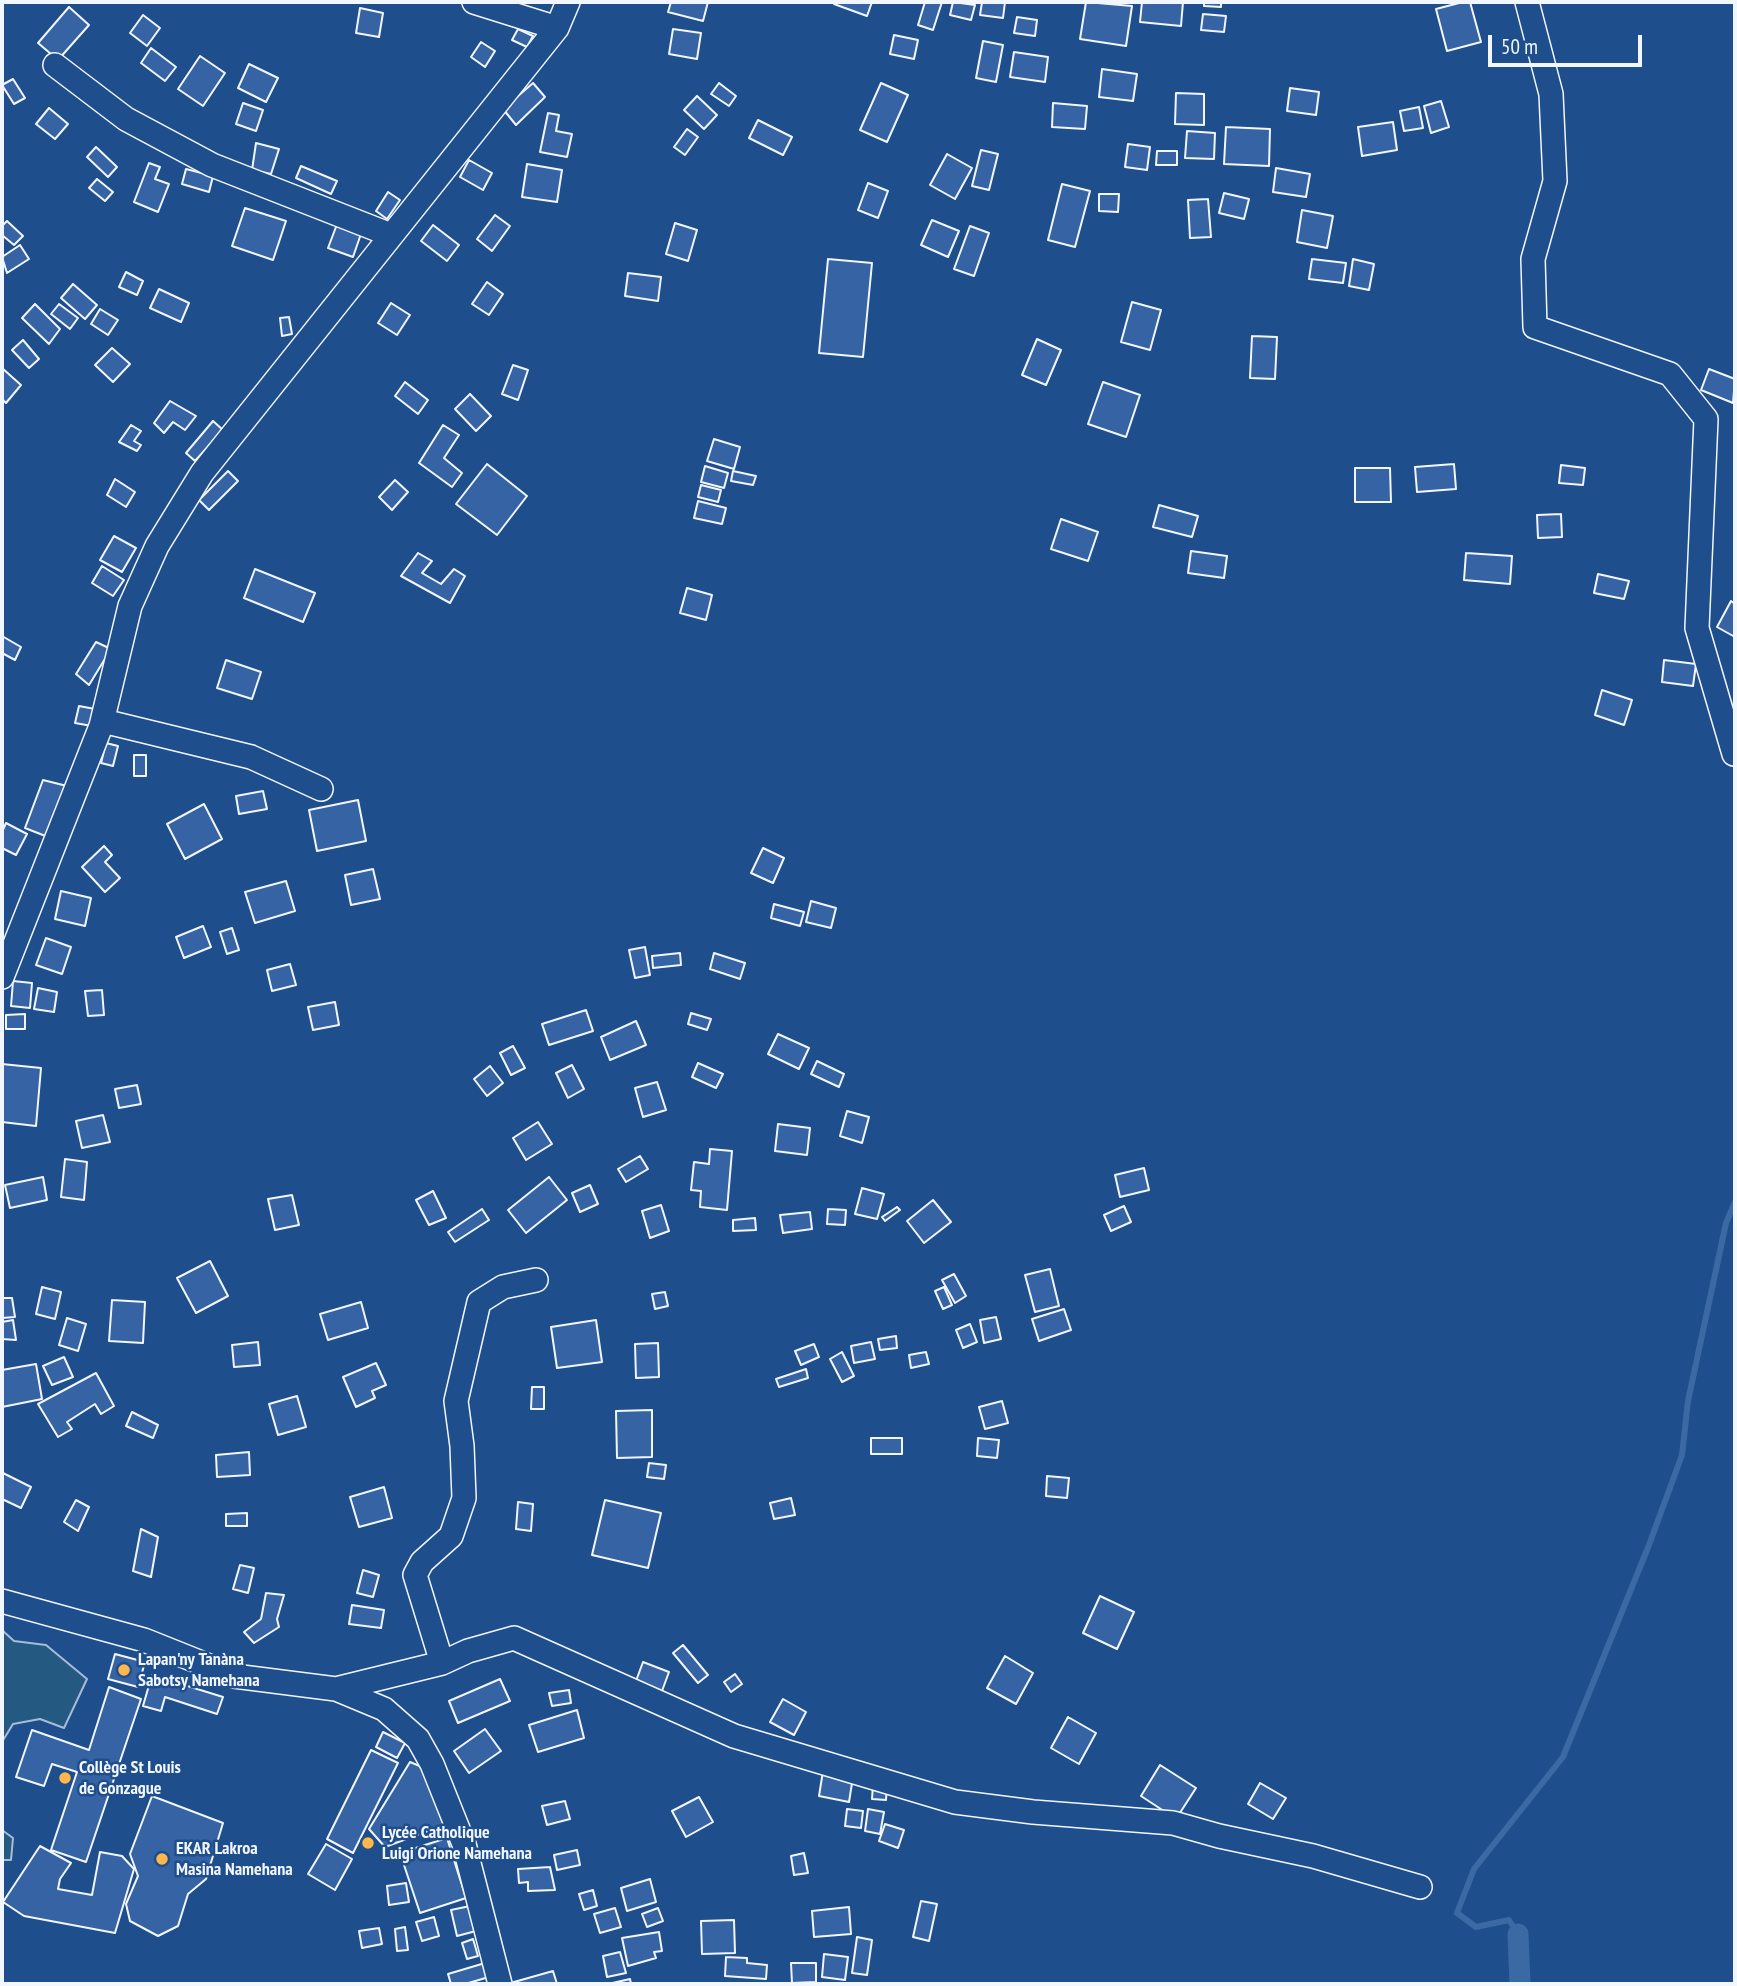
<!DOCTYPE html>
<html>
<head>
<meta charset="utf-8">
<style>
	body { margin:0 }
	#map { position:relative; width:1737px; height:1986px; overflow:hidden; background:#1f4e8c; font-family:"PT Sans Narrow",sans-serif }
	canvas { display:block }
	.frame { position:absolute; inset:0; border:4px solid #f2f6ff; pointer-events:none }
	.scale { position:absolute; left:1488px; top:35px; width:154px; height:32px; box-sizing:border-box; border:4px solid #f2f6ff; border-top:0; padding-left:9px; font-size:21px; line-height:24px; white-space:nowrap; color:#f2f6ff; -webkit-text-stroke:5px #1f4e8c; paint-order:stroke }
</style>
</head>
<body>
<div id="map">
<canvas width="1737" height="1986"></canvas>
<div class="frame"></div>
<div class="scale">50 m</div>
</div>
<script>
const ctx = document.querySelector('canvas').getContext('2d');
ctx.lineJoin = 'round';
function fill(path, color) { ctx.fillStyle = color; ctx.fill(path, 'evenodd'); }
const toPath = rows => new Path2D(rows.map(r => 'M' + r).join(''));
function trace(path, color, width, dash) { ctx.strokeStyle = color; ctx.lineWidth = width; ctx.lineCap = dash ? 'butt' : 'round'; ctx.setLineDash(dash || []); ctx.stroke(path); }
function drawText(font, color, halo, rows, align = 'center') {
  ctx.font = font + ' "PT Sans Narrow",sans-serif'; ctx.lineWidth = 5; ctx.setLineDash([]); ctx.textBaseline = 'middle'; ctx.strokeStyle = halo; ctx.fillStyle = color; for (const [text, x, y, turn = 0] of rows) {
    ctx.save(); ctx.translate(x, y); ctx.rotate((+turn || 0) * Math.PI / 180); ctx.textAlign = isNaN(turn) ? turn : align; if (halo) ctx.strokeText(text, 0, 0); ctx.fillText(text, 0, 0); ctx.restore();
  }
}
const green = toPath([
	[2,1630,14,1641,46,1645,87,1679,64,1728,40,1719,13,1724,2,1742,2,1630],
	[2,1830,13,1838,11,1860,2,1860,2,1830]
]);
fill(green, '#245a82');
trace(green, '#a8bbd7', 2);
trace(toPath([
	[1518,1934,1509,1920,1476,1927,1457,1913,1474,1869,1563,1757,1649,1545,1682,1455,1688,1401,1726,1223,1735,1202]
]), '#3b69a3', 6);
trace(toPath([
	[1518,1934,1520,1984]
]), '#3b69a3', 21);
const building = toPath([
	[671,2,708,2,703,21,668,12,671,2],
	[835,2,872,2,867,16,834,4,835,2],
	[925,2,942,2,933,30,918,25,925,2],
	[953,2,975,5,971,20,950,15,953,2],
	[982,2,1005,2,1003,18,980,15,982,2],
	[1086,2,1132,6,1126,46,1080,39,1086,2],
	[1142,2,1183,2,1181,26,1140,22,1142,2],
	[1204,2,1221,2,1221,7,1204,6,1204,2],
	[1463,2,1470,2,1481,42,1447,51,1436,9,1463,2],
	[69,7,89,25,58,60,38,43,69,7],
	[360,8,383,13,379,37,356,33,360,8],
	[1203,14,1226,16,1224,32,1201,30,1203,14],
	[143,15,160,28,147,46,130,33,143,15],
	[1017,17,1037,20,1035,36,1014,33,1017,17],
	[518,29,533,36,527,47,512,40,518,29],
	[673,29,701,33,697,59,669,54,673,29],
	[894,35,918,40,914,59,890,54,894,35],
	[983,41,1003,45,996,82,976,78,983,41],
	[481,42,495,51,485,67,471,57,481,42],
	[151,48,176,67,165,81,141,63,151,48],
	[1014,52,1048,57,1045,82,1010,77,1014,52],
	[200,56,225,73,203,106,178,89,200,56],
	[249,64,278,78,266,102,238,88,249,64],
	[1102,69,1137,74,1133,101,1099,97,1102,69],
	[13,79,25,98,14,104,2,85,13,79],
	[533,83,545,97,516,125,503,109,533,83],
	[719,83,736,96,729,106,711,94,719,83],
	[881,83,908,95,887,142,860,130,881,83],
	[1290,88,1319,92,1316,115,1287,111,1290,88],
	[1176,93,1204,94,1204,125,1175,124,1176,93],
	[697,96,717,115,704,129,684,110,697,96],
	[1441,101,1449,127,1431,133,1424,106,1441,101],
	[243,103,263,110,256,131,236,124,243,103],
	[1053,103,1087,106,1085,129,1052,127,1053,103],
	[1419,107,1423,128,1404,131,1400,111,1419,107],
	[49,108,68,124,55,139,36,124,49,108],
	[548,113,559,115,556,131,572,134,567,157,540,152,548,113],
	[758,120,792,137,783,155,749,138,758,120],
	[1393,122,1397,150,1362,156,1358,127,1393,122],
	[1226,127,1270,129,1269,166,1224,164,1226,127],
	[687,129,698,137,685,155,674,147,687,129],
	[1187,131,1215,133,1214,159,1185,158,1187,131],
	[256,143,279,149,271,174,252,170,256,143],
	[1128,144,1150,147,1147,170,1125,167,1128,144],
	[96,147,117,167,108,177,87,157,96,147],
	[981,150,998,154,989,190,972,186,981,150],
	[1157,151,1177,151,1177,165,1156,165,1157,151],
	[947,154,972,168,955,199,930,185,947,154],
	[469,160,492,173,483,190,460,177,469,160],
	[149,163,160,167,155,179,169,184,158,212,134,202,149,163],
	[527,164,562,170,557,202,522,197,527,164],
	[301,166,337,181,331,194,296,178,301,166],
	[1276,168,1310,174,1306,197,1273,192,1276,168],
	[186,169,213,176,209,192,182,184,186,169],
	[97,179,113,192,105,201,89,188,97,179],
	[868,183,888,191,878,218,858,210,868,183],
	[1062,184,1090,191,1075,247,1048,240,1062,184],
	[388,192,400,200,387,219,376,211,388,192],
	[1224,193,1249,199,1244,219,1219,213,1224,193],
	[1099,194,1119,194,1118,212,1099,211,1099,194],
	[1208,199,1211,237,1190,238,1188,200,1208,199],
	[245,208,286,221,273,260,232,246,245,208],
	[1302,210,1333,216,1327,248,1297,242,1302,210],
	[495,215,510,226,492,251,477,239,495,215],
	[339,219,363,228,353,257,328,248,339,219],
	[932,220,959,231,948,257,921,245,932,220],
	[7,221,23,236,14,245,2,235,2,226,7,221],
	[675,223,697,230,688,261,666,254,675,223],
	[433,225,459,245,447,261,421,241,433,225],
	[970,226,989,233,974,276,954,269,970,226],
	[20,245,29,259,7,273,2,257,20,245],
	[828,259,872,263,863,357,819,353,828,259],
	[1312,259,1346,263,1343,283,1309,279,1312,259],
	[1353,259,1374,264,1369,290,1349,286,1353,259],
	[126,272,143,281,137,295,119,287,126,272],
	[628,273,661,277,658,301,625,296,628,273],
	[487,282,503,294,489,315,472,304,487,282],
	[73,284,97,305,85,319,61,298,73,284],
	[159,289,189,303,181,322,150,308,159,289],
	[1132,302,1161,310,1150,350,1121,342,1132,302],
	[391,303,410,315,397,335,378,323,391,303],
	[35,304,60,329,49,344,22,318,35,304],
	[59,304,78,318,70,329,51,314,59,304],
	[100,309,118,320,108,335,91,324,100,309],
	[289,317,292,334,282,336,280,318,289,317],
	[1252,336,1277,337,1275,379,1250,378,1252,336],
	[1037,339,1061,350,1046,385,1022,375,1037,339],
	[23,340,39,359,29,368,12,350,23,340],
	[112,348,130,364,113,382,95,365,112,348],
	[513,365,528,370,518,400,502,394,513,365],
	[2,368,21,385,6,403,2,399,2,368],
	[1709,369,1735,379,1733,403,1701,390,1709,369],
	[405,382,428,400,418,414,395,396,405,382],
	[1103,382,1140,395,1126,437,1088,424,1103,382],
	[470,394,491,416,476,431,455,409,470,394],
	[170,401,196,416,185,430,173,422,164,433,154,423,170,401],
	[213,421,223,430,195,461,186,453,213,421],
	[131,425,141,431,134,441,141,445,137,451,119,442,131,425],
	[443,425,459,435,444,458,462,473,452,487,419,463,443,425],
	[714,439,740,447,734,469,707,461,714,439],
	[487,464,527,496,497,535,456,504,487,464],
	[1454,464,1456,489,1417,492,1415,467,1454,464],
	[1561,465,1585,468,1583,485,1559,483,1561,465],
	[705,466,728,473,724,488,701,482,705,466],
	[1355,468,1390,468,1391,502,1355,502,1355,468],
	[228,471,238,481,209,510,199,500,228,471],
	[733,471,756,476,753,485,731,481,733,471],
	[115,479,135,492,126,507,107,495,115,479],
	[395,480,408,492,392,510,379,497,395,480],
	[701,485,721,490,718,502,698,497,701,485],
	[698,501,726,508,722,524,694,518,698,501],
	[1159,505,1198,516,1192,537,1153,527,1159,505],
	[1561,514,1562,537,1538,538,1537,515,1561,514],
	[1061,519,1098,532,1088,561,1051,549,1061,519],
	[114,536,136,548,122,572,100,560,114,536],
	[1191,551,1227,556,1224,578,1188,573,1191,551],
	[418,553,432,561,422,573,441,584,454,569,465,576,450,603,401,576,418,553],
	[1466,553,1512,556,1510,584,1464,580,1466,553],
	[102,566,124,580,113,596,92,583,102,566],
	[255,569,315,593,303,622,244,598,255,569],
	[1598,574,1629,581,1624,599,1594,593,1598,574],
	[687,588,712,595,706,620,680,613,687,588],
	[1731,601,1735,604,1735,637,1717,627,1731,601],
	[2,636,21,647,15,660,2,653,2,636],
	[96,642,111,649,89,685,76,674,96,642],
	[226,660,261,672,252,699,217,688,226,660],
	[1664,660,1696,664,1693,686,1662,682,1664,660],
	[1602,690,1632,700,1624,725,1595,715,1602,690],
	[79,706,95,709,92,726,75,723,79,706],
	[106,743,118,746,113,766,101,763,106,743],
	[134,755,146,755,146,776,134,776,134,755],
	[43,780,67,786,48,837,25,828,43,780],
	[263,791,267,809,239,814,236,796,263,791],
	[358,800,366,841,317,851,309,810,358,800],
	[204,804,222,839,185,859,167,824,204,804],
	[6,823,27,834,16,855,2,848,2,832,6,823],
	[104,846,112,855,105,862,120,878,105,892,82,867,104,846],
	[763,848,784,858,773,883,751,873,763,848],
	[373,869,380,899,351,905,345,875,373,869],
	[286,881,295,911,255,923,245,892,286,881],
	[61,891,91,898,85,926,55,919,61,891],
	[811,901,836,908,831,928,806,922,811,901],
	[774,904,804,912,800,926,771,918,774,904],
	[203,926,211,947,184,958,176,937,203,926],
	[232,928,239,950,227,954,220,932,232,928],
	[46,938,71,947,62,974,36,965,46,938],
	[645,947,650,975,635,978,629,950,645,947],
	[680,953,681,965,653,968,652,956,680,953],
	[714,953,745,963,740,979,710,969,714,953],
	[290,964,296,985,272,991,267,970,290,964],
	[13,981,32,983,30,1008,11,1006,13,981],
	[38,988,57,992,54,1012,34,1009,38,988],
	[102,990,104,1015,88,1016,85,991,102,990],
	[335,1002,339,1025,313,1030,308,1007,335,1002],
	[586,1010,593,1031,549,1045,542,1024,586,1010],
	[691,1013,711,1019,707,1030,688,1024,691,1013],
	[25,1014,25,1029,6,1029,6,1015,25,1014],
	[636,1021,646,1045,610,1060,601,1037,636,1021],
	[778,1034,809,1048,799,1069,768,1054,778,1034],
	[513,1046,525,1068,511,1075,500,1053,513,1046],
	[817,1061,844,1074,839,1087,811,1074,817,1061],
	[698,1063,723,1074,716,1088,692,1077,698,1063],
	[2,1064,41,1068,36,1126,2,1122,2,1064],
	[572,1065,584,1089,568,1098,556,1073,572,1065],
	[490,1066,503,1083,487,1096,474,1079,490,1066],
	[657,1082,666,1110,643,1117,635,1088,657,1082],
	[137,1085,141,1104,119,1108,115,1089,137,1085],
	[847,1111,869,1117,862,1143,840,1136,847,1111],
	[103,1115,110,1142,82,1148,76,1121,103,1115],
	[538,1122,552,1144,526,1160,513,1138,538,1122],
	[778,1124,810,1128,807,1155,775,1151,778,1124],
	[710,1149,732,1151,727,1210,700,1207,701,1191,691,1190,694,1162,709,1164,710,1149],
	[640,1156,648,1169,626,1182,618,1169,640,1156],
	[65,1159,87,1162,84,1200,61,1197,65,1159],
	[1144,1168,1149,1190,1120,1197,1115,1175,1144,1168],
	[43,1177,47,1200,10,1208,5,1185,43,1177],
	[549,1177,567,1200,526,1233,508,1210,549,1177],
	[590,1185,598,1204,580,1212,572,1193,590,1185],
	[862,1188,884,1194,877,1219,855,1214,862,1188],
	[433,1191,446,1218,429,1225,416,1200,433,1191],
	[292,1195,299,1225,275,1230,268,1199,292,1195],
	[933,1200,951,1222,924,1243,907,1221,933,1200],
	[661,1205,669,1231,650,1238,642,1211,661,1205],
	[1124,1206,1131,1222,1111,1231,1104,1215,1124,1206],
	[897,1207,900,1210,885,1221,882,1217,897,1207],
	[482,1209,489,1220,455,1242,448,1232,482,1209],
	[828,1209,846,1210,845,1225,827,1224,828,1209],
	[810,1212,812,1229,783,1233,780,1215,810,1212],
	[755,1218,756,1230,733,1231,733,1220,755,1218],
	[210,1261,228,1296,196,1313,177,1278,210,1261],
	[1050,1269,1059,1306,1035,1312,1025,1275,1050,1269],
	[954,1274,966,1296,955,1303,942,1280,954,1274],
	[42,1287,61,1292,55,1319,36,1314,42,1287],
	[944,1287,952,1305,943,1309,935,1291,944,1287],
	[665,1292,668,1306,655,1309,652,1294,665,1292],
	[2,1298,12,1298,15,1317,2,1318,2,1298],
	[112,1300,145,1302,143,1343,109,1341,112,1300],
	[361,1302,368,1328,328,1340,320,1314,361,1302],
	[1064,1309,1071,1330,1039,1341,1032,1319,1064,1309],
	[996,1317,1001,1339,984,1343,980,1320,996,1317],
	[67,1318,86,1324,78,1351,59,1345,67,1318],
	[13,1320,16,1340,2,1339,2,1322,13,1320],
	[596,1320,602,1362,557,1368,551,1327,596,1320],
	[970,1324,977,1342,963,1348,956,1330,970,1324],
	[896,1336,897,1348,880,1350,878,1339,896,1336],
	[258,1342,260,1365,234,1367,232,1345,258,1342],
	[871,1342,875,1359,854,1363,851,1346,871,1342],
	[658,1343,659,1377,636,1378,635,1344,658,1343],
	[814,1344,819,1357,801,1365,795,1351,814,1344],
	[842,1352,854,1376,842,1382,830,1359,842,1352],
	[926,1352,929,1364,911,1368,909,1355,926,1352],
	[64,1357,73,1377,52,1385,43,1366,64,1357],
	[376,1363,386,1385,372,1391,375,1398,356,1407,343,1377,376,1363],
	[36,1364,42,1399,2,1407,2,1370,36,1364],
	[806,1369,808,1378,779,1387,776,1379,806,1369],
	[96,1373,114,1406,101,1414,95,1404,67,1422,72,1429,58,1437,38,1404,96,1373],
	[532,1387,544,1387,544,1409,531,1409,532,1387],
	[297,1396,306,1427,278,1435,269,1404,297,1396],
	[1002,1401,1008,1423,985,1429,979,1407,1002,1401],
	[652,1410,652,1457,617,1458,616,1411,652,1410],
	[132,1412,158,1425,153,1438,126,1426,132,1412],
	[871,1438,902,1438,902,1454,871,1454,871,1438],
	[978,1438,999,1440,997,1458,977,1456,978,1438],
	[249,1452,250,1475,217,1477,216,1455,249,1452],
	[649,1463,666,1465,664,1479,647,1477,649,1463],
	[3,1473,31,1487,21,1508,2,1499,3,1473],
	[1047,1476,1069,1478,1067,1498,1046,1496,1047,1476],
	[384,1487,392,1518,359,1527,350,1497,384,1487],
	[791,1498,795,1515,774,1519,770,1503,791,1498],
	[76,1500,89,1507,78,1531,64,1522,76,1500],
	[605,1500,661,1513,648,1568,592,1555,605,1500],
	[518,1502,533,1504,531,1531,516,1529,518,1502],
	[247,1513,247,1526,226,1526,226,1514,247,1513],
	[141,1529,158,1537,151,1577,133,1571,141,1529],
	[240,1565,254,1568,248,1593,233,1589,240,1565],
	[363,1570,379,1575,373,1597,357,1593,363,1570],
	[266,1593,284,1595,277,1619,279,1627,254,1643,244,1632,261,1619,266,1593],
	[1100,1596,1134,1612,1117,1649,1083,1633,1100,1596],
	[352,1605,384,1610,381,1628,349,1624,352,1605],
	[683,1645,708,1675,698,1683,673,1653,683,1645],
	[115,1654,145,1662,138,1687,108,1679,115,1654],
	[1005,1656,1033,1673,1016,1704,987,1688,1005,1656],
	[643,1662,669,1672,662,1691,636,1681,643,1662],
	[735,1674,742,1684,731,1692,724,1682,735,1674],
	[152,1675,223,1697,217,1714,165,1697,161,1711,143,1706,152,1675],
	[500,1679,510,1701,458,1723,449,1701,500,1679],
	[109,1687,141,1699,86,1862,51,1850,77,1772,52,1764,44,1786,16,1777,32,1730,89,1750,109,1687],
	[569,1690,571,1703,552,1706,549,1693,569,1690],
	[783,1699,806,1712,794,1735,770,1722,783,1699],
	[577,1710,584,1738,538,1752,529,1725,577,1710],
	[1068,1717,1096,1733,1079,1764,1051,1748,1068,1717],
	[485,1729,501,1751,469,1773,454,1751,485,1729],
	[383,1732,405,1743,397,1758,376,1747,383,1732],
	[371,1750,398,1763,353,1853,327,1839,371,1750],
	[410,1762,422,1767,444,1825,385,1847,369,1829,410,1762],
	[1160,1765,1196,1788,1176,1819,1141,1796,1160,1765],
	[823,1771,853,1777,849,1802,819,1796,823,1771],
	[1260,1783,1286,1798,1273,1819,1248,1804,1260,1783],
	[873,1785,887,1786,886,1800,872,1799,873,1785],
	[152,1796,223,1823,206,1879,188,1894,178,1926,158,1936,130,1921,126,1904,138,1876,130,1854,152,1796],
	[699,1797,713,1822,686,1837,672,1811,699,1797],
	[565,1801,570,1819,547,1825,542,1806,565,1801],
	[847,1809,863,1811,861,1828,845,1826,847,1809],
	[868,1809,884,1812,880,1834,865,1831,868,1809],
	[885,1824,904,1830,898,1848,879,1841,885,1824],
	[447,1838,466,1898,420,1913,400,1853,447,1838],
	[326,1844,352,1859,335,1890,308,1874,326,1844],
	[40,1846,71,1863,60,1879,58,1889,92,1895,100,1852,122,1856,134,1869,115,1933,24,1916,3,1902,40,1846],
	[577,1850,580,1865,557,1870,554,1855,577,1850],
	[804,1853,808,1873,794,1875,791,1856,804,1853],
	[550,1867,555,1890,528,1891,528,1882,519,1883,518,1869,550,1867],
	[650,1879,656,1902,627,1911,621,1888,650,1879],
	[406,1883,409,1902,389,1905,387,1886,406,1883],
	[593,1890,597,1906,584,1910,579,1894,593,1890],
	[921,1901,937,1904,929,1941,913,1937,921,1901],
	[470,1906,476,1931,457,1936,451,1910,470,1906],
	[849,1907,851,1934,814,1937,812,1911,849,1907],
	[615,1908,621,1927,600,1933,594,1914,615,1908],
	[658,1908,663,1921,647,1927,642,1914,658,1908],
	[434,1917,439,1936,422,1941,416,1922,434,1917],
	[734,1920,735,1953,702,1954,701,1921,734,1920],
	[405,1927,408,1950,397,1951,395,1929,405,1927],
	[379,1928,382,1944,362,1948,359,1931,379,1928],
	[659,1932,662,1951,654,1952,656,1958,628,1966,622,1938,659,1932],
	[857,1937,872,1940,867,1975,852,1973,857,1937],
	[473,1939,478,1956,467,1959,462,1943,473,1939],
	[620,1952,626,1973,607,1977,603,1956,620,1952],
	[824,1954,848,1957,845,1980,822,1977,824,1954],
	[726,1957,747,1958,747,1963,767,1965,766,1979,725,1976,726,1957],
	[485,1963,489,1977,465,1984,451,1984,448,1974,485,1963],
	[791,1963,816,1963,816,1982,792,1983,791,1963],
	[553,1971,557,1984,507,1984,553,1971],
	[630,1979,631,1984,608,1984,630,1979]
]);
fill(building, '#3563a3');
trace(building, '#f2f6ff', 2);
const minor = toPath([
	[474,2,557,28],
	[1527,2,1551,94,1555,181,1533,259,1535,327,1670,374,1706,419,1697,628,1734,754],
	[55,65,126,119,212,165,391,235],
	[103,721,251,757,321,789],
	[2,977,101,726,130,606,157,546,202,473,557,28,568,2],
	[2,1601,144,1640,234,1676,336,1689,442,1663,468,1651,514,1638,734,1736,955,1802,1033,1812,1173,1823,1219,1836,1313,1856,1420,1887],
	[442,1663,415,1575,422,1562,451,1536,464,1498,462,1446,456,1401,479,1302,503,1287,536,1280],
	[336,1689,384,1709,418,1739,432,1764,464,1844,500,1984]
]);
trace(minor, '#f2f6ff', 26);
trace(minor, '#1f4e8c', 23);
for (const [x, y, r, color] of [
	[124,1670,7,"#ffb74d"],
	[65,1778,7,"#ffb74d"],
	[368,1843,7,"#ffb74d"],
	[162,1859,7,"#ffb74d"]
]) { const dot = new Path2D(); dot.arc(x, y, r, 0, 2 * Math.PI); ctx.fillStyle = color; ctx.fill(dot); trace(dot, '#1f4e8c', 2.5); }
drawText('bold 18px', '#f2f6ff', '#1f4e8c', [
	["Lapan'ny Tanàna",138,1660],
	["Sabotsy Namehana",138,1681],
	["Collège St Louis",79,1768],
	["de Gonzague",79,1789],
	["Lycée Catholique",382,1833],
	["Luigi Orione Namehana",382,1854],
	["EKAR Lakroa",176,1849],
	["Masina Namehana",176,1870]
], 'left');
</script>
</body>
</html>
